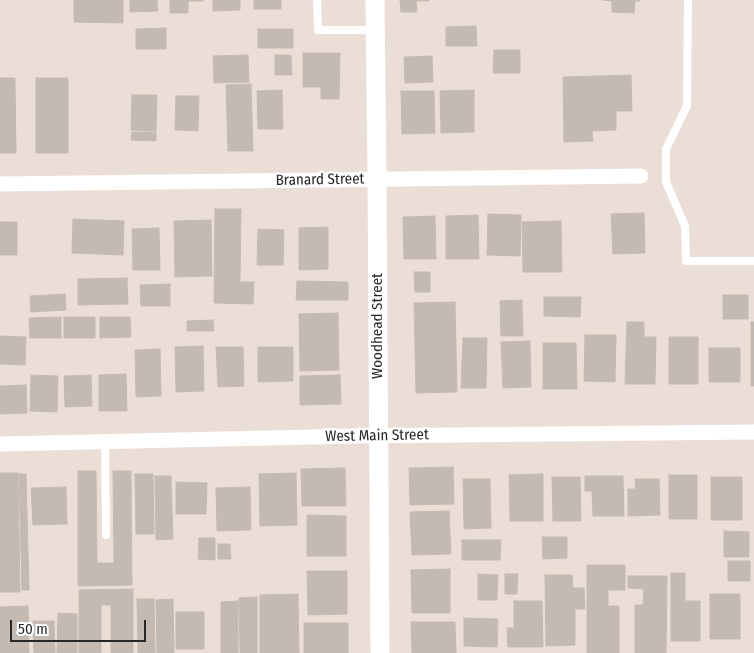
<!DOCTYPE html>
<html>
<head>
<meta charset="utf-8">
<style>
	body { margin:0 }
	#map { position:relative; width:754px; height:653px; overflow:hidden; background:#ebded6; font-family:"Fira Sans Condensed",sans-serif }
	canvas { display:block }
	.scale { position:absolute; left:10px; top:620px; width:136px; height:22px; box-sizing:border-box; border:2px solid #272727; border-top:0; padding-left:6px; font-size:15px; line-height:18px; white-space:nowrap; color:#272727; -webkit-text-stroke:4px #fff; paint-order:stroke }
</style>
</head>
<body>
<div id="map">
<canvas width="754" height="653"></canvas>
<div class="scale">50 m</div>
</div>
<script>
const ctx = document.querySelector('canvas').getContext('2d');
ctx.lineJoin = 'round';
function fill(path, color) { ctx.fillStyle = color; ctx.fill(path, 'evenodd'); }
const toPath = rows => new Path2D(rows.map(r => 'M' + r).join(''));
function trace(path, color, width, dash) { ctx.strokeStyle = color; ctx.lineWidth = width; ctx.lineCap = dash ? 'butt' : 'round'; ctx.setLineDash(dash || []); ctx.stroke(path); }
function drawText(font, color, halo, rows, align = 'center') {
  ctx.font = font + ' "Fira Sans Condensed",sans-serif'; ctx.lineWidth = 5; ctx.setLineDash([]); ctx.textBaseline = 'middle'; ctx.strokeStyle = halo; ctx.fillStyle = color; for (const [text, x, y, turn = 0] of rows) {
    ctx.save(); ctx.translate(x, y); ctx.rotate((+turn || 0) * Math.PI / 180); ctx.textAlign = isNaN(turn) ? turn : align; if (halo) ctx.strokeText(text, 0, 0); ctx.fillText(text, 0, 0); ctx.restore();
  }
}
const building = toPath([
	[74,0,123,0,123,23,74,22,74,0],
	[130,0,157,0,158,11,130,12,130,0],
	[170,0,203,0,203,1,188,1,188,13,170,13,170,0],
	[213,0,240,0,240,10,213,11,213,0],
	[254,0,281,0,281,9,254,9,254,0],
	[400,0,429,0,429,1,416,1,417,12,401,12,400,0],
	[603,0,640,0,640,1,635,1,634,13,612,12,612,1,603,0],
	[476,26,477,46,446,46,446,27,476,26],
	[166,28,166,49,136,49,136,29,166,28],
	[258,29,293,29,293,48,258,48,258,29],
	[494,50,520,50,520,73,493,73,494,50],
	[303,53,340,53,339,99,321,99,321,87,303,87,303,53],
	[248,55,249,82,214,83,213,56,248,55],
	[275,55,291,55,292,75,275,75,275,55],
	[432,56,433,82,405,83,404,57,432,56],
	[631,75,632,111,616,111,616,130,592,131,593,141,564,142,563,77,631,75],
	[0,78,15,78,16,153,0,153,0,78],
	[36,78,68,78,68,153,36,153,36,78],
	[251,84,253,151,228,151,226,85,251,84],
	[282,90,283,129,258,129,257,91,282,90],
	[474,90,474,132,441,133,440,91,474,90],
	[401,91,434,91,435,133,402,134,401,91],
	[132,95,157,95,156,131,131,130,132,95],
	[176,96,199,96,198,131,175,130,176,96],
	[132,132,156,132,156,141,131,140,132,132],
	[215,209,241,209,240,282,254,282,253,304,214,303,215,209],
	[644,213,645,253,613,254,611,214,644,213],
	[488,214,521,215,520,256,487,255,488,214],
	[478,215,479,259,446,259,446,216,478,215],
	[435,216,436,259,404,259,403,217,435,216],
	[73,219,124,221,123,255,72,253,73,219],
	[211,220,212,276,175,277,174,221,211,220],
	[561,221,562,272,523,272,522,222,561,221],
	[0,222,17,222,17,255,0,255,0,222],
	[328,227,328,269,299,270,299,228,328,227],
	[159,228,160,270,133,270,132,229,159,228],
	[258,229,284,230,283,265,257,265,258,229],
	[414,272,430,272,430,292,415,292,414,272],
	[127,278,128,304,78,305,78,279,127,278],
	[297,281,348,282,348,300,296,300,297,281],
	[170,284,170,306,141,306,140,285,170,284],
	[65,294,66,310,31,312,30,296,65,294],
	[723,295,748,295,748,319,723,319,723,295],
	[544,297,581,297,580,317,544,316,544,297],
	[522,300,523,336,501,336,500,301,522,300],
	[455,302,457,392,416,393,414,303,455,302],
	[338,313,339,370,300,371,299,314,338,313],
	[61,317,61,338,30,338,29,318,61,317],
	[64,317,95,317,95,338,64,338,64,317],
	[100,317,130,317,131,337,100,338,100,317],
	[213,320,214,331,187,331,187,321,213,320],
	[627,322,644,322,644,337,656,337,655,384,625,384,627,322],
	[751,322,754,322,754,386,751,386,751,322],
	[585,335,616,335,615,382,584,381,585,335],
	[0,336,26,337,25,365,0,364,0,336],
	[669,337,698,337,698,384,669,384,669,337],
	[463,338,487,338,486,388,461,388,463,338],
	[530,341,531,387,503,388,501,342,530,341],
	[543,343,576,343,577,389,543,389,543,343],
	[203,346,204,391,176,392,175,347,203,346],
	[216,347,243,347,244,386,218,387,216,347],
	[258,347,293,347,293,381,258,382,258,347],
	[709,348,740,348,740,382,709,382,709,348],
	[160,349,161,396,136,397,135,350,160,349],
	[126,374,127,411,99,411,99,375,126,374],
	[31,375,58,376,57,412,30,411,31,375],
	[91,375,92,406,65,407,64,376,91,375],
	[340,375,341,404,300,405,300,376,340,375],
	[26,385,27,413,0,414,0,386,26,385],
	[453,467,454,504,410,505,409,468,453,467],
	[345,468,346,506,302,506,301,469,345,468],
	[78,471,96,471,97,563,114,563,113,471,131,471,132,585,78,586,78,471],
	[0,473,18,473,20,592,0,592,0,473],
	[296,473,297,525,260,526,259,474,296,473],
	[19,474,26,474,29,590,22,590,19,474],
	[135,474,153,474,154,534,136,534,135,474],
	[543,474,543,521,510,521,509,475,543,474],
	[669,475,697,475,697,519,669,519,669,475],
	[155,476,171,476,173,539,156,540,155,476],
	[585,476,623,476,624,516,593,516,592,491,585,491,585,476],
	[552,477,580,477,581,521,553,521,552,477],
	[711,477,742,477,742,520,711,520,711,477],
	[463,479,490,479,491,528,464,529,463,479],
	[635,479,659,479,660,515,628,516,628,489,636,489,635,479],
	[176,482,207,483,206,514,176,514,176,482],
	[66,487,67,524,33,525,31,488,66,487],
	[250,487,251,530,217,531,216,488,250,487],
	[449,511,451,554,412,555,410,512,449,511],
	[307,515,346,516,346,556,307,556,307,515],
	[724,531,749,532,749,557,724,557,724,531],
	[542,537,567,537,567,558,543,559,542,537],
	[199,538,215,538,215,560,198,559,199,538],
	[462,540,501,540,500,560,462,560,462,540],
	[218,544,230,544,231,559,218,559,218,544],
	[728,561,750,561,750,581,728,581,728,561],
	[587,565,625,565,625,590,608,590,608,606,619,606,619,653,587,653,587,565],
	[450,569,450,613,412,613,411,570,450,569],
	[307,571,347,571,347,614,308,615,307,571],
	[671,573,685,573,685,601,700,601,700,641,671,641,671,573],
	[478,574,498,575,497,600,478,600,478,574],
	[505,574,518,574,517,594,505,594,505,574],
	[545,575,572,575,573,588,584,588,585,609,575,609,575,645,546,646,545,575],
	[628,576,667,576,666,653,635,653,635,605,643,605,644,589,628,588,628,576],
	[133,589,133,653,111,653,111,605,101,605,101,653,79,653,79,590,133,589],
	[298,594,299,653,260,653,260,595,298,594],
	[710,594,740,594,740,639,710,639,710,594],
	[257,597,257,653,240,653,239,598,257,597],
	[137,599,154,599,155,653,138,653,137,599],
	[173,599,174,653,157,653,156,600,173,599],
	[238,601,238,653,221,653,221,602,238,601],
	[514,601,542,601,543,647,508,647,507,628,514,628,514,601],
	[28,606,29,653,0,653,0,607,28,606],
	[176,612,204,612,204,649,176,649,176,612],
	[58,613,77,614,77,653,57,653,58,613],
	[464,618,498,619,497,647,464,646,464,618],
	[33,621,54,621,55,653,34,653,33,621],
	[411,622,455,622,456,653,412,653,411,622],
	[304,623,348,623,348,653,304,653,304,623]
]);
fill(building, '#c2bab3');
trace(building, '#c6bbb0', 1);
trace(toPath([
	[317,0,318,30,375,30],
	[688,0,687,106,666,149,666,182,685,226,686,261,754,261],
	[105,442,106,535]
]), '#fff', 8);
trace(toPath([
	[0,184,641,176],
	[0,444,356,436,754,432]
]), '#fff', 15);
trace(toPath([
	[375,0,377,179,380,653]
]), '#fff', 19);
drawText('15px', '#272727', '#fff', [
	["Branard Street",320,180,-1],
	["Woodhead Street",378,326,-90],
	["West Main Street",377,436,-1]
]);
</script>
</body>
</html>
